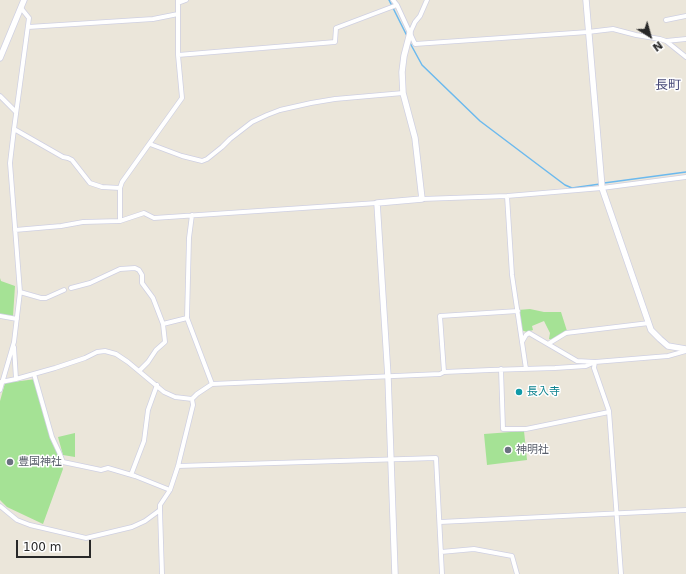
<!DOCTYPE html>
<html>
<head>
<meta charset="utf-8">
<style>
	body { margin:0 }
	#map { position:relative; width:686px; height:574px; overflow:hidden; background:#ebe6da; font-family:"DejaVu Sans",sans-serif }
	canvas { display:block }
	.north { position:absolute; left:630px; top:16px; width:40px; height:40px; -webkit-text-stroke:3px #fff; paint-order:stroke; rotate:143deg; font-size:11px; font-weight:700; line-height:16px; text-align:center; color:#282828 }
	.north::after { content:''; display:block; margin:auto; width:14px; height:18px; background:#282828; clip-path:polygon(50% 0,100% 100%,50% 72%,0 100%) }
	.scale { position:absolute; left:16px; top:540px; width:75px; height:18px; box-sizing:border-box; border:2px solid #282828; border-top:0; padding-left:5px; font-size:12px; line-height:14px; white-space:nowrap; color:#282828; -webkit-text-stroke:3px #fff; paint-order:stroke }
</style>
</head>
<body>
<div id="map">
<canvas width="686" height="574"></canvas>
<div class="north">N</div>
<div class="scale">100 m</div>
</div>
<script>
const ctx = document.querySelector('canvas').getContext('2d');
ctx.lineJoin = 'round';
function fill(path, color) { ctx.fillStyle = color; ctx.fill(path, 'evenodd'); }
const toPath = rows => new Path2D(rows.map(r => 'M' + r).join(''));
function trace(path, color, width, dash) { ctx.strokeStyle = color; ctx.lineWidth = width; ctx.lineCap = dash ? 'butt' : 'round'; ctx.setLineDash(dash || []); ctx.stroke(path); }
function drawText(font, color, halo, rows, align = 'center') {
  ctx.font = font + ' "DejaVu Sans","Noto Sans JP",sans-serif'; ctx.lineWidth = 3; ctx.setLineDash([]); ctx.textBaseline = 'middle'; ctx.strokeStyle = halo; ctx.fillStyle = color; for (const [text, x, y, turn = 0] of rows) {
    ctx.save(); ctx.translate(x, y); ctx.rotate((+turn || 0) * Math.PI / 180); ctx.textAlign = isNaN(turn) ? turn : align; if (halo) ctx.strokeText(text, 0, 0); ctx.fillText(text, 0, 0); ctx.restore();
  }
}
fill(toPath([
	[0,278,1,281,15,286,13,316,0,314],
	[530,309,544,312,561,312,567,331,552,340,549,339,550,333,544,321,532,326,533,330,527,332,521,330,518,310],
	[36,379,63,469,43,524,7,507,0,500,0,401,5,383],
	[524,431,527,460,487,465,484,434],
	[75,433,75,457,63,455,58,437]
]), '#a5e295');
trace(toPath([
	[389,0,407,36],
	[410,43,422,65,480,121,541,167,565,185,572,188,600,184],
	[604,183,686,172]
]), '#6bb9ee', 1.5);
const street = toPath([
	[178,0,178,14],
	[393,0,397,5,415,44,588,32,613,29,636,35,660,39,666,41,686,39],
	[178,3,186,0],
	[666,20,686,16],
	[28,27,153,19,178,14,178,55,182,98,122,182,120,188,120,221],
	[410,33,415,22,420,16,427,0],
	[666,41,686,57],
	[178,55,335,42,336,28,397,5],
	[0,96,16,112],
	[14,129,63,157,68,158,72,160,90,183,102,187,120,188],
	[150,144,182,156,202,161,207,159,222,147,230,139,252,122,267,115,280,110,311,103,335,99,403,93],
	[507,196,512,275,526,369],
	[422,199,507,196,602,188,686,177],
	[192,215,189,238,187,318,212,384],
	[15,230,61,226,83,222,120,221,144,213,154,218,377,203],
	[71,288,90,283,120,269,135,268,139,270,142,275,142,283,153,298,163,324,187,318],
	[20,292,41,298,46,298,64,290],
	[0,316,17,319],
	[522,342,526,335,529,333,577,361,595,362,668,356,686,351],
	[548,344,566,333,649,323],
	[14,347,16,379],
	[595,362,594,368,609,411,621,574],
	[501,369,503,429,526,429,609,412],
	[139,371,148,362,156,350,165,342,163,324],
	[444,372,440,316,518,311],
	[34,374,52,437,59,452,63,462,101,470,108,468,135,476,170,490],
	[1,382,16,379,55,368,85,358,97,352,105,351,116,354,128,362,164,392,175,397,192,399],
	[0,390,14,342,20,292,10,163,14,129,29,18,21,8],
	[178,466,436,458,442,574],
	[131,475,144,441,148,410,157,385],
	[0,506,17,520,30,525,86,538,132,527,145,521,160,510],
	[440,522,686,510],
	[441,552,474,549,512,556,517,574],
	[162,574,160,510,160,505,170,490,178,466,193,405,192,399,197,394,212,384,440,374,444,372,490,370,555,368,586,366,595,362]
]);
const secondary = toPath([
	[586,0,602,188,651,330,660,339,668,346,686,349],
	[0,58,24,0],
	[395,574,388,377,377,203,422,199,415,138,403,93,402,72,404,56,410,33]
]);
trace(street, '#cfd0e2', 5.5);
trace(secondary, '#cfd0e2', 7);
trace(street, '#fff', 4);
trace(secondary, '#fff', 5.5);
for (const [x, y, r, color] of [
	[519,392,4,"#0f9aa8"],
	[508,450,4,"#6b7280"],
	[10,462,4,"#6b7280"]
]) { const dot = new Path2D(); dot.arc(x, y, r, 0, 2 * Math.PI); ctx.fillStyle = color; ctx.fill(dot); trace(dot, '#fff', 1.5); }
drawText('11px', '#0d838f', '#fff', [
	["長入寺",527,392]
], 'left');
drawText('11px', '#5b616d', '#fff', [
	["神明社",516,450],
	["豊国神社",18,462]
], 'left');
drawText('13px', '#494b79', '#fff', [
	["長町",668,86]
]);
</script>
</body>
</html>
